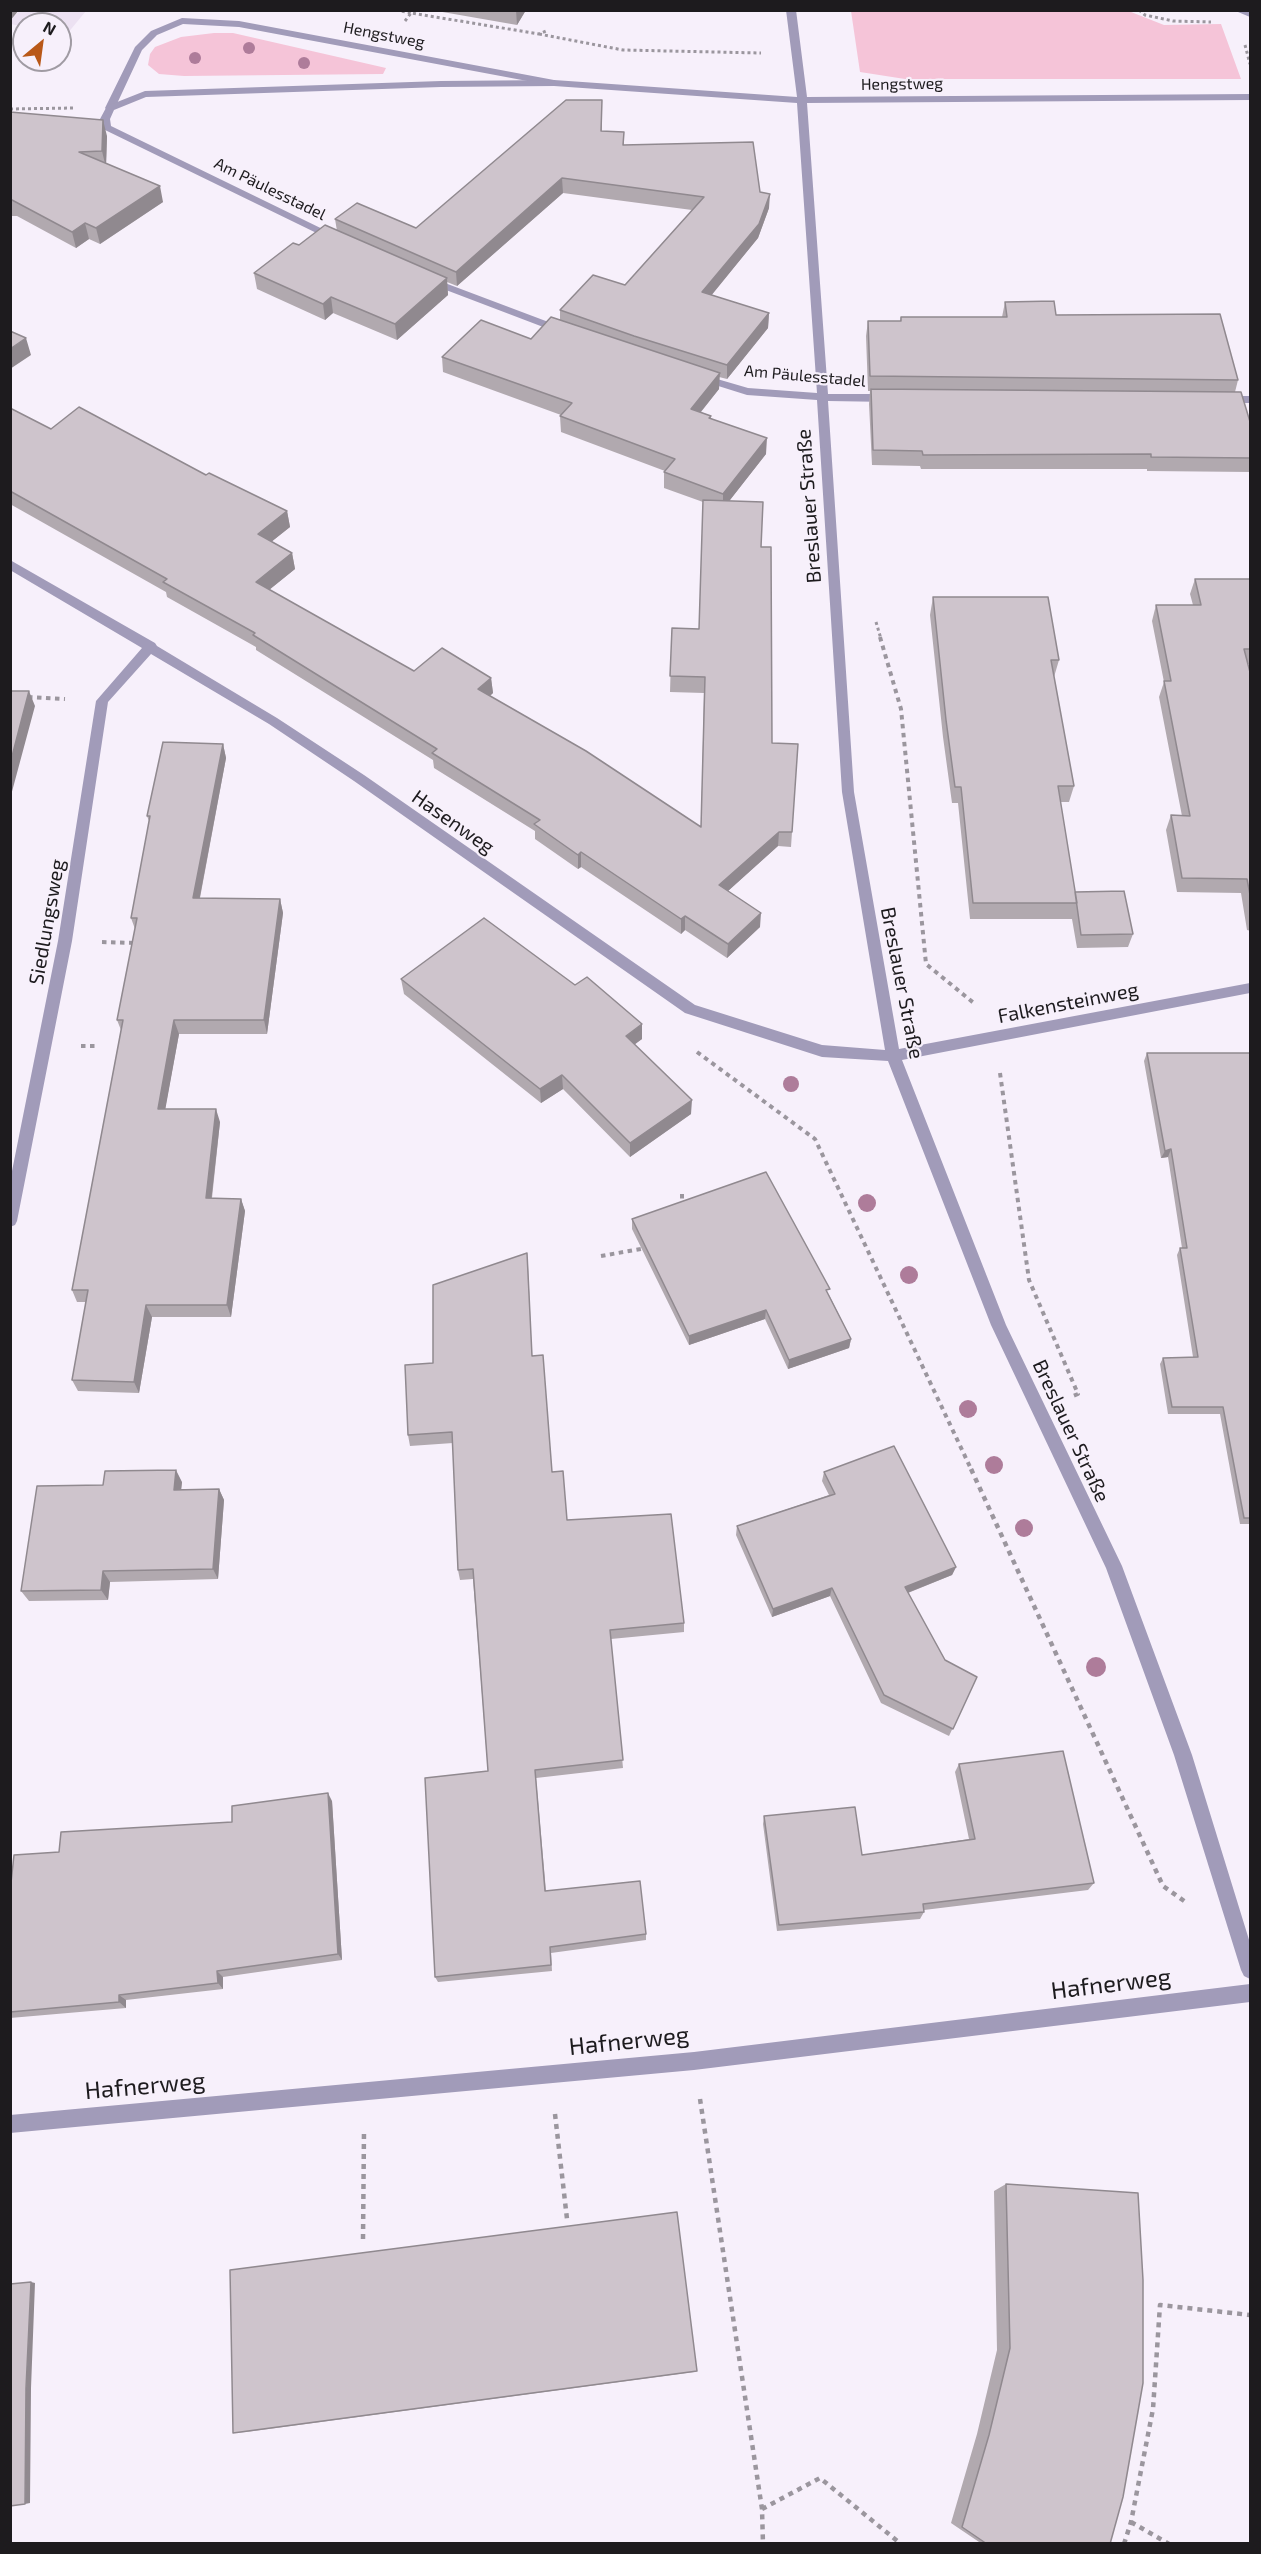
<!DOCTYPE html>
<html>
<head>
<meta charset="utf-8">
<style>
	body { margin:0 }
	#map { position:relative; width:1261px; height:2554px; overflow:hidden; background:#f7f0fb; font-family:"Exo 2",sans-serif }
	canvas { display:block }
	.frame { position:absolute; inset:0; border:12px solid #1d1b1e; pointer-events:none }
	.north { position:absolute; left:12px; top:12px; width:60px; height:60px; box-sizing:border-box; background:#f7f0fb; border:2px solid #a09ba3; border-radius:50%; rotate:29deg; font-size:16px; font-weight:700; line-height:24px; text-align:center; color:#1d1b1e }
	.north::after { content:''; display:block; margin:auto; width:21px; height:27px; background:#b95818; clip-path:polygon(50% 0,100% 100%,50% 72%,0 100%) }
</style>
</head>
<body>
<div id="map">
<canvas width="1261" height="2554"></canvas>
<div class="frame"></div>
<div class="north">N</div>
</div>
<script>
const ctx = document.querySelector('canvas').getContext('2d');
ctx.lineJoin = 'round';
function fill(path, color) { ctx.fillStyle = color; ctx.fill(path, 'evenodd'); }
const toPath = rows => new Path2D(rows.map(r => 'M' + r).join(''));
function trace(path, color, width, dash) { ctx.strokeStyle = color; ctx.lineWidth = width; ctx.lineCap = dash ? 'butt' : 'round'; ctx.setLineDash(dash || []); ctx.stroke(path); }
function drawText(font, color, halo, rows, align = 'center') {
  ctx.font = font + ' "Exo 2",sans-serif'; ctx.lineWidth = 4.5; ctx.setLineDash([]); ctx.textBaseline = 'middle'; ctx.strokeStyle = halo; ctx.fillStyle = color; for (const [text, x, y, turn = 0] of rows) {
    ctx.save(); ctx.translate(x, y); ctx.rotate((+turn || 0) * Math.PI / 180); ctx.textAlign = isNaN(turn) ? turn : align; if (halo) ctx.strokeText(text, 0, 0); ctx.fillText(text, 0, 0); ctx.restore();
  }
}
fill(toPath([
	[19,11,86,11,67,34,60,33,60,24,24,24,24,27,11,24,11,20]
]), '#ece1f2');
fill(toPath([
	[1126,10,1164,25,1221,24,1241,79,905,79,860,72,851,11],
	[214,33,233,33,386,68,383,74,184,76,159,74,148,65,150,54,155,47,181,37]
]), '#f5c4d8');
trace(toPath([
	[396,10,411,13],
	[1139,10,1145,15,1173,21,1211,22],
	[405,21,411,13,539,34,546,31],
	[539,34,623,50,761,53],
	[1245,45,1250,64],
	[10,109,73,108],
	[876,622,881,639]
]), '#9b969e', 3, [3, 3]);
trace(toPath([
	[880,637,901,709,926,964,975,1004],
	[28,697,65,699],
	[102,942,136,943],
	[81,1046,97,1046],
	[697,1052,815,1139,972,1471],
	[1000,1073,1029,1280,1078,1394,1073,1396],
	[682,1194,682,1206],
	[601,1256,646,1248]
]), '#9b969e', 4, [4.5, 4.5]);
trace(toPath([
	[971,1469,1163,1886,1187,1903],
	[700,2099,762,2509,763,2544],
	[555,2114,567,2219],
	[363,2239,364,2130],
	[762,2509,820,2478,901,2544],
	[1131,2522,1169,2544],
	[1124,2544,1131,2522,1153,2409,1160,2305,1250,2315]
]), '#9b969e', 4.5, [5, 5]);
fill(toPath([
	[1237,10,1250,11,1250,17,1238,12,1237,10],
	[182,18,239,21,554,80,559,83,554,86,239,27,183,24,157,35,142,50,115,108,107,110,105,108,135,47,151,31,182,18]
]), '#a19bb9');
fill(toPath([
	[786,10,796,10,807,97,1250,94,1250,100,807,103,828,394,890,394,896,398,890,402,828,401,854,792,899,1049,1250,983,1250,993,902,1060,1006,1325,1122,1566,1192,1755,1250,1943,1250,1979,1244,1976,1241,1970,1174,1755,1106,1568,991,1325,888,1061,822,1057,685,1013,354,781,269,724,151,654,108,702,72,941,17,1221,15,1225,10,1227,10,1181,58,941,96,701,142,648,10,570,10,560,155,643,157,646,277,718,364,775,695,1005,822,1045,885,1050,842,792,817,400,747,395,696,379,694,377,700,374,748,388,817,393,797,103,554,86,441,87,146,97,114,110,110,119,111,126,339,237,340,239,335,242,103,129,100,119,107,106,145,91,441,81,554,80,797,97,786,10],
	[429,277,567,329,568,331,563,334,559,333,425,282,425,278,429,277],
	[1223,396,1250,396,1250,403,1219,403,1219,397,1223,396],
	[1250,1984,1250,2002,694,2070,10,2133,10,2115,694,2052,1250,1984]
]), '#a19bb9');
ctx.fillStyle = '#ae7c9a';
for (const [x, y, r] of [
	[249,48,6],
	[195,58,6],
	[304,63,6],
	[791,1084,8],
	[867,1203,9],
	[909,1275,9],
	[968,1409,9],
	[994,1465,9],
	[1024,1528,9],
	[1096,1667,10]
]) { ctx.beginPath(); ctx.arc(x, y, r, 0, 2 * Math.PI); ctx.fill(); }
fill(toPath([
	[431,10,526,10,517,25],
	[10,112,107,136,106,163,163,202,100,244,89,239,76,248,17,216,10,216],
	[602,114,602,131,624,132,624,145,760,192,769,208,758,238,711,295,769,313,768,328,727,379,719,377,719,389,701,412,711,416,711,418,766,454,729,501,761,547,772,743,792,832,791,847,778,846,728,891,760,927,727,958,685,930,681,934,581,867,578,869,535,839,535,831,434,768,433,760,256,650,256,647,167,597,166,592,10,504,10,408,51,429,206,475,287,511,290,527,271,542,292,553,295,569,269,590,414,671,491,678,493,693,490,696,701,827,704,693,670,692,672,628,699,629,703,502,664,488,664,472,665,471,561,432,560,416,561,415,443,372,442,357,531,339,560,320,560,310,625,285,692,210,563,193,457,286,447,282,448,295,397,340,333,313,325,320,257,289,254,273,299,245,337,231,335,219,416,228],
	[1005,302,1056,315,1238,380,1235,392,1251,425,1251,472,1147,471,1147,469,921,469,920,466,872,465,869,404,870,391,868,391,866,336,868,321,900,321,901,317,1002,317],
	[1195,579,1251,579,1251,664,1248,664,1251,676,1251,931,1247,930,1241,893,1177,892,1166,830,1171,815,1182,816,1159,697,1164,682,1152,621,1156,605,1193,605,1190,594],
	[933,597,1059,660,1054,677,1074,786,1069,802,1060,802,1075,892,1133,934,1128,947,1077,948,1072,919,970,919,958,803,952,803,943,737,930,615],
	[223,744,226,758,200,898,280,899,283,913,267,1034,179,1034,165,1109,220,1122,212,1198,241,1199,245,1211,231,1317,152,1317,139,1393,78,1391,72,1380,86,1302,77,1302,72,1290,121,1030,117,1020,135,929,131,918,149,821,147,816],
	[401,979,642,1039,634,1044,691,1114,630,1157,563,1089,541,1103,404,994],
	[1147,1053,1251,1053,1251,1524,1240,1524,1220,1414,1168,1414,1160,1364,1163,1358,1193,1357,1177,1255,1180,1248,1182,1248,1168,1157,1161,1158,1144,1061],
	[632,1219,829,1295,851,1339,849,1348,788,1369,765,1319,689,1345,632,1229],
	[528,1265,532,1356,552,1472,567,1520,684,1623,684,1632,611,1639,623,1768,536,1778,546,1891,646,1934,646,1940,551,1953,552,1971,438,1982,435,1977,488,1771,473,1579,460,1580,458,1570,453,1443,410,1446,408,1435,433,1363],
	[824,1472,956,1567,952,1575,908,1593,945,1660,977,1677,949,1736,881,1703,830,1596,772,1617,736,1535,737,1526,829,1495,822,1481],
	[182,1482,181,1489,219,1489,224,1500,218,1579,110,1582,108,1600,29,1601,21,1591,103,1485],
	[959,1764,1094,1883,1088,1890,924,1910,924,1912,920,1919,777,1931,763,1824,764,1816,862,1855,969,1839,955,1772],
	[332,1801,342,1960,223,1977,223,1989,126,2000,126,2008,10,2018,10,1892,59,1852,232,1822],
	[1006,2184,1110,2544,982,2544,951,2523,977,2434,997,2350,994,2191],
	[697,2371,694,2372,246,2432,233,2433]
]), '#b1a9af');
fill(toPath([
	[10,10,19,10,10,21],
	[516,10,526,10,517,25],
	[103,120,107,136,106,168,102,151],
	[562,178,563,193,457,286,456,272],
	[160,186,163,202,100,244,96,228],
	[770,194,769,208,758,238,702,307,702,292],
	[85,223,89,239,76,248,72,232],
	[447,278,448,295,397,340,395,324],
	[331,297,333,313,325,320,323,304],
	[769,313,768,328,727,379,727,365],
	[26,338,31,355,10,369,10,349],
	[720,373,719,389,691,424,691,409],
	[767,438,766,454,723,509,723,494],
	[287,511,290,527,261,550,258,534],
	[292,553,295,569,259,598,256,582],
	[491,678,493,693,480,704,478,689],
	[29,691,35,706,10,799,10,764],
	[223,744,226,758,197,912,193,898],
	[779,832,778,846,718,900,719,885],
	[581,852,581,867,578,869,578,855],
	[280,899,283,913,267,1034,264,1020],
	[761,913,760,927,727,958,728,944],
	[685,916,685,930,681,934,681,919],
	[174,1020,179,1034,163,1122,158,1109],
	[642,1024,642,1039,626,1051,626,1036],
	[562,1075,563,1089,541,1103,540,1089],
	[692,1100,691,1114,630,1157,630,1143],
	[216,1109,220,1122,210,1211,206,1198],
	[1171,1149,1168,1157,1161,1158,1165,1151],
	[241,1199,245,1211,231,1317,227,1305],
	[146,1305,152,1317,139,1393,134,1382],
	[766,1310,765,1319,689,1345,689,1336],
	[851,1339,849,1348,788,1369,789,1360],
	[176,1470,182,1482,180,1501,174,1490],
	[219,1489,224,1500,218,1579,213,1569],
	[956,1567,952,1575,902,1595,905,1587],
	[103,1571,110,1582,108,1600,101,1590],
	[832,1588,830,1596,772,1617,773,1609],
	[328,1793,332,1801,342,1960,338,1954],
	[217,1971,223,1977,223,1989,218,1983],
	[119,1995,126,2000,126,2008,119,2002],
	[31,2282,35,2283,31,2388,30,2503,25,2504,26,2388]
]), '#90898f');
const building = toPath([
	[566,100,602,100,601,131,624,132,623,145,753,142,760,192,770,194,759,224,702,292,769,313,727,365,634,336,560,310,593,275,625,285,704,197,562,178,456,272,335,219,357,203,416,228,566,100],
	[10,112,103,120,102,151,79,152,160,186,96,228,85,223,72,232,12,200,10,200,10,112],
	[325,225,447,278,395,324,331,297,323,304,254,273,293,243,299,245,325,225],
	[1054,301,1056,315,1220,314,1238,380,870,376,868,321,901,321,901,317,1007,317,1005,302,1054,301],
	[551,317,720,373,691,409,711,416,709,418,767,438,723,494,664,472,675,459,560,416,572,403,442,357,481,320,531,339,551,317],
	[10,331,26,338,10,349,10,331],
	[871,389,1241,392,1251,425,1251,458,1151,457,1151,454,923,455,922,451,873,450,871,389],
	[79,407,206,475,209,473,287,511,258,534,292,553,256,582,414,671,442,648,491,678,478,689,586,751,701,827,705,677,670,676,672,628,699,629,703,500,763,502,761,547,771,547,772,743,798,744,792,832,779,832,719,885,761,913,728,944,685,916,681,919,581,852,578,855,534,824,540,820,432,753,437,749,253,635,255,633,163,582,167,579,10,491,10,408,51,429,79,407],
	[1195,579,1251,579,1251,649,1244,649,1251,676,1251,900,1247,879,1182,878,1171,815,1190,816,1164,681,1171,681,1156,605,1201,605,1195,579],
	[933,597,1048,597,1059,660,1051,660,1074,786,1058,786,1077,903,973,903,961,787,955,787,946,720,933,597],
	[10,691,29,691,10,764,10,691],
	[163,742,223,744,193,898,280,899,264,1020,174,1020,158,1109,216,1109,206,1198,241,1199,227,1305,146,1305,134,1382,72,1380,88,1290,72,1290,123,1020,117,1020,137,918,131,918,150,816,147,816,163,742],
	[1124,891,1133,934,1081,935,1075,892,1124,891],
	[484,918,575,985,587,977,642,1024,626,1036,692,1100,630,1143,562,1075,540,1089,401,979,484,918],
	[1147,1053,1251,1053,1251,1518,1244,1518,1223,1407,1172,1407,1163,1358,1198,1357,1180,1248,1187,1248,1171,1149,1165,1151,1147,1053],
	[766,1172,830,1289,826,1290,851,1339,789,1360,766,1310,689,1336,632,1219,766,1172],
	[527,1253,532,1356,543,1355,552,1472,563,1471,567,1520,671,1514,684,1623,610,1630,623,1760,535,1770,545,1891,640,1881,646,1934,550,1947,551,1965,435,1977,425,1778,488,1771,473,1569,458,1570,452,1432,408,1435,405,1365,433,1363,433,1285,527,1253],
	[894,1446,956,1567,905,1587,945,1660,977,1677,953,1729,884,1695,832,1588,773,1609,737,1526,835,1494,824,1472,894,1446],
	[176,1470,174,1490,219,1489,213,1569,103,1571,101,1590,21,1591,37,1486,103,1485,105,1471,176,1470],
	[1063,1751,1094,1883,923,1904,924,1912,779,1925,764,1816,855,1807,862,1855,975,1839,959,1764,1063,1751],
	[328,1793,338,1954,217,1971,218,1983,119,1995,119,2002,10,2012,10,1892,14,1855,59,1852,61,1832,232,1822,232,1806,328,1793],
	[1006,2184,1138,2193,1143,2280,1143,2383,1123,2497,1110,2544,987,2544,962,2527,989,2435,1010,2348,1006,2184],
	[677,2212,697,2371,233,2433,230,2270,677,2212],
	[31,2282,26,2388,25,2504,10,2506,10,2284,31,2282]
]);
fill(building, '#cec4cc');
trace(building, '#90898f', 1.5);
drawText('16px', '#1d1b1e', '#f7f0fb', [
	["Hengstweg",384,35,11],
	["Hengstweg",902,84,-1],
	["Am Päulesstadel",270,189,26],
	["Am Päulesstadel",805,376,5]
]);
drawText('20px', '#1d1b1e', '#f7f0fb', [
	["Breslauer Straße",809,506,-94],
	["Hasenweg",453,822,35],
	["Siedlungsweg",47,922,-80],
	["Breslauer Straße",902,983,79],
	["Falkensteinweg",1068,1003,-11],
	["Breslauer Straße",1071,1431,65]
]);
drawText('24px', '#1d1b1e', '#f7f0fb', [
	["Hafnerweg",1111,1984,-7],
	["Hafnerweg",629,2041,-6],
	["Hafnerweg",145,2086,-5]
]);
</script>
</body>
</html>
